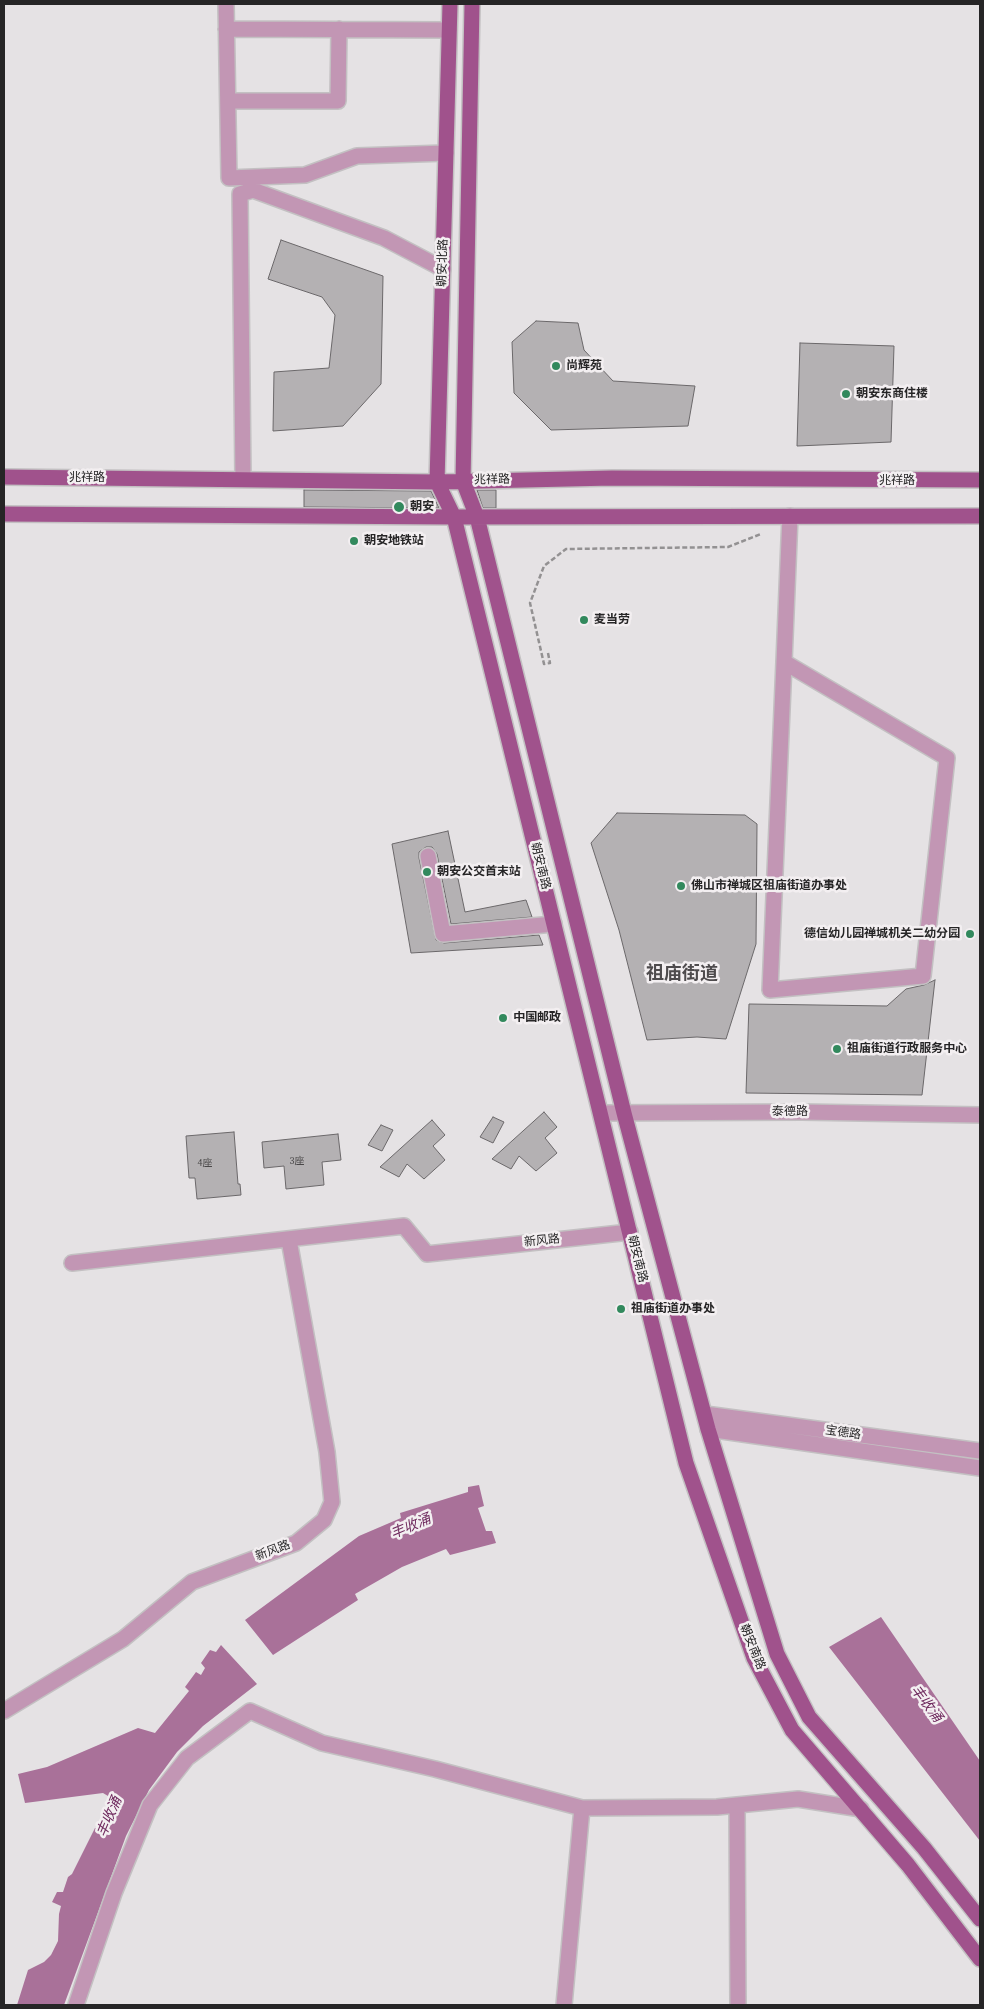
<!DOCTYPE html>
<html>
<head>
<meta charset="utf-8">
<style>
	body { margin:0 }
	#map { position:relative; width:984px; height:2009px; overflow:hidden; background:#e5e2e4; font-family:"Source Serif 4",serif }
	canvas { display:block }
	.frame { position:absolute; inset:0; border:5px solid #262526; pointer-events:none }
</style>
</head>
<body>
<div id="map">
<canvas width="984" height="2009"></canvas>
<div class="frame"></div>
</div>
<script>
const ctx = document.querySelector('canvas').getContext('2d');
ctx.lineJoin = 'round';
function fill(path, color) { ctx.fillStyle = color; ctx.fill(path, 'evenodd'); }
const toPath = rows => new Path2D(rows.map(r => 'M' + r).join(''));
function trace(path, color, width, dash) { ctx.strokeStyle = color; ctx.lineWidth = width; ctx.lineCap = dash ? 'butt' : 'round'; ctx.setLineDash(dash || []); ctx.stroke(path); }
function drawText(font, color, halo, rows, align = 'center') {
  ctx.font = font + ' "Source Serif 4","Noto Sans SC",serif'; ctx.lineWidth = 5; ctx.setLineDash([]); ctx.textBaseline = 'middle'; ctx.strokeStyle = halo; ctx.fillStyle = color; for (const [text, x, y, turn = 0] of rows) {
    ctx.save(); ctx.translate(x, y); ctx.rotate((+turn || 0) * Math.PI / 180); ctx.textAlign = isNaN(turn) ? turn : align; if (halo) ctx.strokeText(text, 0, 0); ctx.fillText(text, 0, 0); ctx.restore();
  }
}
fill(toPath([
	[479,1485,484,1506,478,1508,486,1531,492,1531,496,1543,450,1555,446,1549,402,1567,355,1594,358,1600,273,1655,245,1620,359,1536,401,1518,400,1513,468,1492,468,1487],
	[881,1617,980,1761,980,1841,829,1647],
	[221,1645,257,1684,203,1726,177,1752,149,1790,126,1836,64,2005,17,2005,28,1970,44,1962,51,1955,58,1941,59,1914,61,1906,52,1902,57,1892,63,1892,68,1877,72,1874,95,1828,103,1831,118,1802,103,1793,25,1803,18,1774,47,1767,138,1728,155,1733,189,1691,185,1687,196,1672,201,1675,205,1668,201,1663,210,1650,216,1652]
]), '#a97199');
const building = toPath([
	[281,240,383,276,381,384,343,426,273,431,274,372,329,368,335,315,322,297,268,279,281,240],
	[536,321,578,323,584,350,613,381,695,386,688,426,551,430,514,393,512,342,536,321],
	[800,343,894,346,891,442,797,446,800,343],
	[304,490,431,491,439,508,304,507,304,490],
	[477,490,496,490,496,508,483,508,477,490],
	[617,813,745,815,757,824,756,944,726,1039,697,1037,647,1040,619,930,591,843,617,813],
	[448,831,465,912,526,900,532,917,451,924,437,854,432,847,426,847,419,852,419,858,436,940,444,943,539,935,543,945,411,953,392,844,448,831],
	[935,980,922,1095,746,1093,749,1004,887,1006,906,989,924,985,935,980],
	[544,1112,557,1127,545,1138,557,1153,536,1171,519,1156,511,1169,492,1159,544,1112],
	[493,1117,504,1122,493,1143,480,1137,493,1117],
	[432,1120,445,1135,433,1146,445,1160,424,1179,407,1164,399,1177,380,1167,432,1120],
	[381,1125,393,1130,382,1151,368,1145,381,1125],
	[234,1132,238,1184,240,1184,241,1195,197,1199,195,1178,189,1178,186,1136,234,1132],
	[338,1134,341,1160,322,1162,324,1185,286,1189,284,1166,264,1168,262,1142,338,1134]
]);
fill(building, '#b4b1b3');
trace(building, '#6b686a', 1);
const minor = toPath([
	[226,4,229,178,305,175,357,156,446,153],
	[226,29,449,30],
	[228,101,338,101,339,29],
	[243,479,240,194,253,190,384,238,443,269],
	[784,662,947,758,923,976,770,990,784,662,790,516],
	[428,856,443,934,554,924],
	[601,1113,801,1112,980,1115],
	[72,1263,404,1226,427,1254,630,1232],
	[705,1414,980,1451],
	[708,1429,980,1468],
	[4,1711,123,1639,192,1582,296,1543,324,1520,332,1502,327,1452,289,1240],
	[737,1805,738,2005],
	[76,2005,114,1893,150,1805,187,1758,250,1711,322,1743,435,1769,582,1808,717,1807,798,1799,861,1809],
	[564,2005,582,1808]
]);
const major = toPath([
	[450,4,437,482,454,517,686,1463,754,1658,792,1730,908,1865,980,1959],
	[472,4,463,481,477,517,624,1113,708,1429,777,1654,809,1717,924,1848,980,1919],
	[4,477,437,482,612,478,980,480],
	[4,514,454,517,980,516]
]);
trace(minor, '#c3c0c2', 18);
trace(major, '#c3c0c2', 18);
trace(toPath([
	[548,653,550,663,544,664,530,603,544,566,566,549,728,547,761,534]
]), '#939192', 2.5, [5, 2.5]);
trace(minor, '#c296b4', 15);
trace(major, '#a0528c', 15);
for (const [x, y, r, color] of [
	[556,366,5,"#32895d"],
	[846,394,5,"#32895d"],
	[399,507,6,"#32895d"],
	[354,541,5,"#32895d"],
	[584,620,5,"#32895d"],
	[427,872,5,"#32895d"],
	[681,886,5,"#32895d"],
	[970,934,5,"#32895d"],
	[503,1018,5,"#32895d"],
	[837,1049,5,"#32895d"],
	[621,1309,5,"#32895d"]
]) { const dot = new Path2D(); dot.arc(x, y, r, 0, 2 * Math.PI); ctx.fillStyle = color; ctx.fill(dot); trace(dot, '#f3eff1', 2); }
drawText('10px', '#4a4849', null, [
	["3座",297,1161],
	["4座",205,1163]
]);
drawText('12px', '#262526', '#f3eff1', [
	["朝安北路",443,263,-88],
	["兆祥路",87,478],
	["兆祥路",492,480,-1],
	["兆祥路",897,481],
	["朝安南路",540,866,76],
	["泰德路",790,1112],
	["新风路",542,1241,-6],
	["朝安南路",637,1259,76],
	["宝德路",843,1433,8],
	["新风路",273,1551,-21],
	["朝安南路",752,1647,68]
]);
drawText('bold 12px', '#262526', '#f3eff1', [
	["尚辉苑",566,366],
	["朝安东商住楼",856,394],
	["朝安",410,507],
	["朝安地铁站",364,541],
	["麦当劳",594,620],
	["朝安公交首末站",437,872],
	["佛山市禅城区祖庙街道办事处",691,886],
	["德信幼儿园禅城机关二幼分园",960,934,"right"],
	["中国邮政",513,1018],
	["祖庙街道行政服务中心",847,1049],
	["祖庙街道办事处",631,1309]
], 'left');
drawText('italic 14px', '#6f2a5e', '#f3eff1', [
	["丰收涌",411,1527,-23],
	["丰收涌",926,1704,53],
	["丰收涌",110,1817,-67]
]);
drawText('bold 18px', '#4e4b4d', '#f3eff1', [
	["祖庙街道",682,974]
]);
</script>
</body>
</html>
